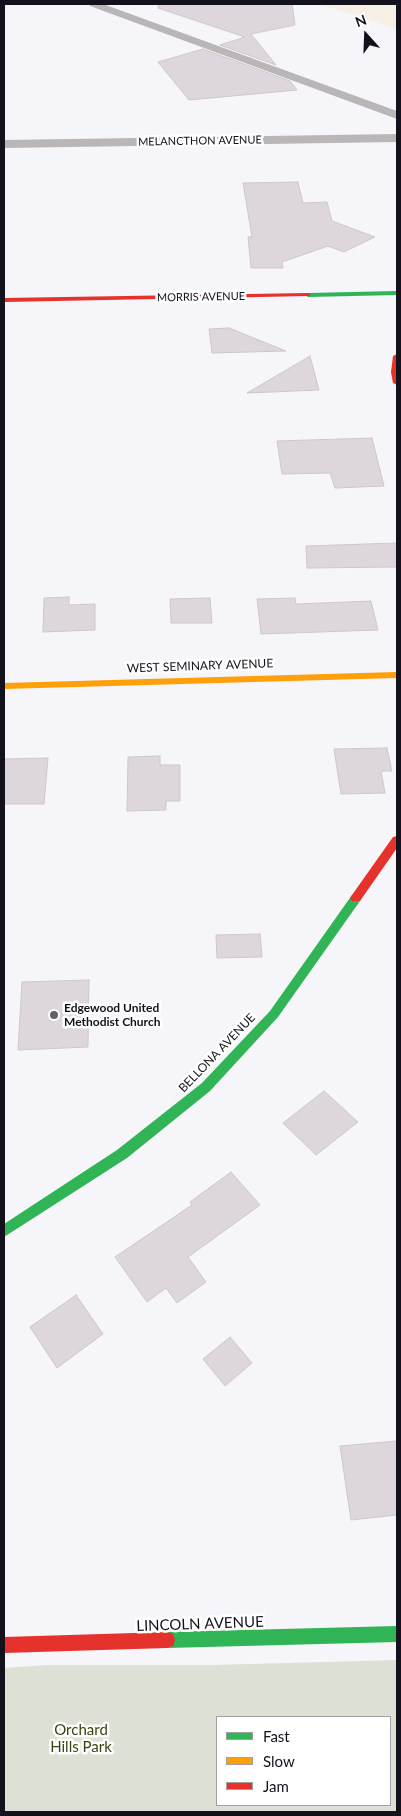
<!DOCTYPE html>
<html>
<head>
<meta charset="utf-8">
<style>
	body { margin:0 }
	#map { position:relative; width:401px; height:1816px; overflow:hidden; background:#f6f5f9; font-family:Lato,sans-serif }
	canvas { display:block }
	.frame { position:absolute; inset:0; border:5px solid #13111b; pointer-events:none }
	.legend { position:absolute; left:216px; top:1716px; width:175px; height:90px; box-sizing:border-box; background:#fff; border:1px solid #a1a0a4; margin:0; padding:6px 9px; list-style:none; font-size:15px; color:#13111b }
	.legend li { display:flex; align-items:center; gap:10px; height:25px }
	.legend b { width:25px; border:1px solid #a1a0a4 }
	.north { position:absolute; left:341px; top:10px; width:50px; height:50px; -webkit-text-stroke:4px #fff; paint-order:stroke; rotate:340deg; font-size:14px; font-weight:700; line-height:20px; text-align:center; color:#13111b }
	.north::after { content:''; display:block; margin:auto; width:18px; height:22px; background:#13111b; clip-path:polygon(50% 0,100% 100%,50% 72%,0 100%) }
</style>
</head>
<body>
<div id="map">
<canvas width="401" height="1816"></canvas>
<div class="frame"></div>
<ul class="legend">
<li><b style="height:6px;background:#30b455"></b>Fast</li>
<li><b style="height:6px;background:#ff9f0a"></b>Slow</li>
<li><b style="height:6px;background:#e5322d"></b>Jam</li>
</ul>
<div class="north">N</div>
</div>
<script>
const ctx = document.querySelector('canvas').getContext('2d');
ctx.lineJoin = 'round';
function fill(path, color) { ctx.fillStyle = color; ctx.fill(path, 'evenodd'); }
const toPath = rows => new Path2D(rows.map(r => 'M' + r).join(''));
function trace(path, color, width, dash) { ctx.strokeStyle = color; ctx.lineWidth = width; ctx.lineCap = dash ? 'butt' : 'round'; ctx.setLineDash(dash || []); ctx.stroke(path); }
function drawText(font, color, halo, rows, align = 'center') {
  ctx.font = font + ' Lato,sans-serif'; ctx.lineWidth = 5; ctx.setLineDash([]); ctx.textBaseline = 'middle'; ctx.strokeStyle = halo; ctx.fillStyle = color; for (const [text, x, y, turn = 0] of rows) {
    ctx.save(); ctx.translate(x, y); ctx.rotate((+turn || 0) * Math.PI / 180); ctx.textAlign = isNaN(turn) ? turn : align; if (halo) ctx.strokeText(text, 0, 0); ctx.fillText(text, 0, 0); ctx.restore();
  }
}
fill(toPath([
	[318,4,397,4,397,29,348,13]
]), '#f5efe5');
fill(toPath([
	[397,1660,397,1812,4,1812,4,1668,47,1665,213,1665],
	[217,1717,390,1717,390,1805,217,1805]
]), '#dce0d5');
const building = toPath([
	[159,4,292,4,295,25,251,34,276,65,220,45,245,37,158,8,159,4],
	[203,49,290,81,297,90,189,100,158,62,203,49],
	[298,182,303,203,327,202,332,221,375,237,344,252,328,246,282,262,283,268,251,268,248,237,252,237,243,183,298,182],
	[229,328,286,351,212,353,209,329,229,328],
	[310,356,319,390,247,393,310,356],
	[372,438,384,486,335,488,330,473,282,474,277,441,372,438],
	[397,543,397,567,307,568,306,546,397,543],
	[69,597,69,605,95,604,95,630,43,632,44,598,69,597],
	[210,598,212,623,171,623,170,599,210,598],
	[295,598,296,604,371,601,378,630,261,634,257,599,295,598],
	[387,748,392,771,381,771,385,793,341,794,334,749,387,748],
	[160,756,160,765,180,765,180,801,166,801,166,810,127,811,128,757,160,756],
	[48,758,44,804,4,804,4,759,48,758],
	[260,934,262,957,217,958,216,935,260,934],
	[89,980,88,1047,18,1050,22,982,89,980],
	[324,1091,358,1122,316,1155,283,1123,324,1091],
	[231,1172,260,1205,188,1257,206,1282,177,1303,166,1288,147,1302,115,1257,192,1205,190,1202,231,1172],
	[76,1295,103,1334,57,1368,30,1327,76,1295],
	[230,1337,252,1363,225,1386,203,1359,230,1337],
	[397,1441,397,1515,351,1520,340,1446,397,1441]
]);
fill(building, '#ddd7dd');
trace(building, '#cdc7cc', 1);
fill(toPath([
	[89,4,103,4,397,111,397,119,90,6,89,4],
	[397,134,397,142,4,148,4,140,397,134]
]), '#bab6b8');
fill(toPath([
	[397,291,397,295,308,297,305,295,308,293,397,291],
	[356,894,360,895,362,898,360,901,278,1017,210,1091,127,1158,4,1237,4,1224,117,1150,202,1083,270,1011,352,895,356,894],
	[397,1626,397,1642,167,1648,161,1646,159,1640,161,1634,167,1632,397,1626]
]), '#30b455');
fill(toPath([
	[397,672,397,678,4,689,4,683,397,672]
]), '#ff9f0a');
fill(toPath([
	[308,293,310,294,310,296,4,302,4,298,308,293],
	[397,354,397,385,393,383,391,372,393,356,397,354],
	[397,836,397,848,360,901,352,901,350,898,352,895,393,837,397,836],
	[167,1632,173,1634,175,1640,173,1646,167,1648,4,1653,4,1637,167,1632]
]), '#e5322d');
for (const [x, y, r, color] of [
	[54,1015,5,"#626169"]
]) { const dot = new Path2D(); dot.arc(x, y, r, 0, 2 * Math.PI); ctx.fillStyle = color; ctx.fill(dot); trace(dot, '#fff', 2); }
drawText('11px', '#13111b', '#fff', [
	["MELANCTHON AVENUE",200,141,-1],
	["MORRIS AVENUE",201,297,-1]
]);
drawText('12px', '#13111b', '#fff', [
	["WEST SEMINARY AVENUE",200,666,-2],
	["BELLONA AVENUE",217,1053,-46]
]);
drawText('bold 12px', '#13111b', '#fff', [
	["Edgewood United",64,1008],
	["Methodist Church",64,1022]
], 'left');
drawText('15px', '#13111b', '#fff', [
	["LINCOLN AVENUE",200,1624,-2]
]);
drawText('15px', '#384410', '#fff', [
	["Orchard",81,1730],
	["Hills Park",81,1747]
]);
</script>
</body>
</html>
